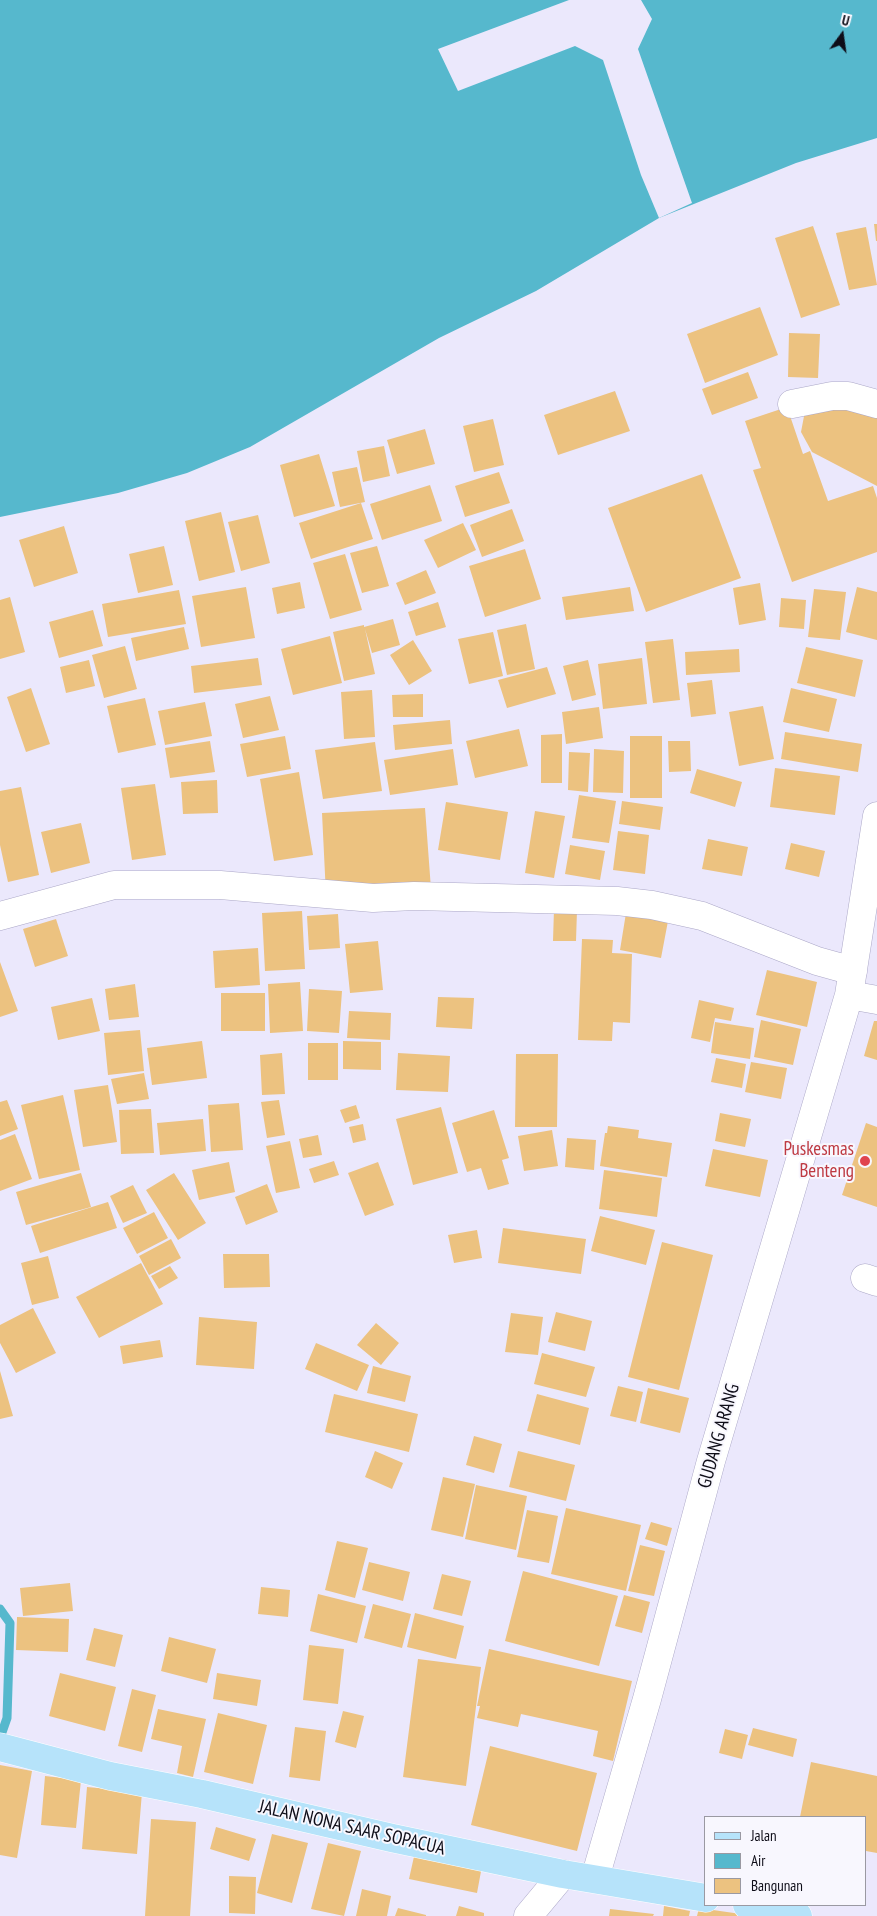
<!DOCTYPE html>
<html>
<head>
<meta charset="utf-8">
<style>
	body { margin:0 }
	#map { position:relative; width:877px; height:1916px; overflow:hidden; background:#ebe8fc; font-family:"PT Sans Narrow",sans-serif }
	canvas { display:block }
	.legend { position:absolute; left:704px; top:1816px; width:162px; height:90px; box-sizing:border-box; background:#f8f7fe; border:1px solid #9a99a2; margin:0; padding:6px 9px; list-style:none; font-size:15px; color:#0e0d18 }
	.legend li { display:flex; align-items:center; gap:10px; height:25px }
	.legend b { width:25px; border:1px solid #9a99a2 }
	.north { position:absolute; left:817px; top:10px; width:50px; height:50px; -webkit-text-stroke:4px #f8f7fe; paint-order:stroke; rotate:14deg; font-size:14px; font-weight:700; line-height:20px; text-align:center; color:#0e0d18 }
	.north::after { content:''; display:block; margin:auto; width:18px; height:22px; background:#0e0d18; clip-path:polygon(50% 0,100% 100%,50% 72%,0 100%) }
</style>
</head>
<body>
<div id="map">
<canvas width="877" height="1916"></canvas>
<ul class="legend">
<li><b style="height:6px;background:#b6e3fa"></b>Jalan</li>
<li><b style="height:14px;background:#56b8cd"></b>Air</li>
<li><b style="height:14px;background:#ecc280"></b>Bangunan</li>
</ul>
<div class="north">U</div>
</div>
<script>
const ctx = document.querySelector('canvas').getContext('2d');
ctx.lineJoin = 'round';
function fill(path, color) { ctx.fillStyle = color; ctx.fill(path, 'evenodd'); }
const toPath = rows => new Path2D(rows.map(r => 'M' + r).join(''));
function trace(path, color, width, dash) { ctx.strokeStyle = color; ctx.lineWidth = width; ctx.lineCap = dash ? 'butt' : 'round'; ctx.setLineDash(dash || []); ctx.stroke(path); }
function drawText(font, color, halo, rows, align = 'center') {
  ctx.font = font + ' "PT Sans Narrow",sans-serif'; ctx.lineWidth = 4; ctx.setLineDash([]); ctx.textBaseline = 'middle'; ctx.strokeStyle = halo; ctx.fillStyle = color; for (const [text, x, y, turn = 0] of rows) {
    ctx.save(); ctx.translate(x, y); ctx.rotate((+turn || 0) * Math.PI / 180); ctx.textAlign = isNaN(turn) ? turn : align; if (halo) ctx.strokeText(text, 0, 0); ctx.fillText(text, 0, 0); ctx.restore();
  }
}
fill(toPath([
	[0,0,877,0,877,138,796,163,659,218,536,291,439,338,250,447,187,473,118,493,0,517]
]), '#56b8cd');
fill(toPath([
	[569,0,641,0,652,19,638,49,692,203,659,218,641,175,603,60,575,46,458,91,438,49]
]), '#ebe8fc');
trace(toPath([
	[0,1609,10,1623,7,1718,0,1738]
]), '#56b8cd', 9);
fill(toPath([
	[874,224,877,224,877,241,876,241],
	[813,226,840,305,801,318,775,238],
	[866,227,877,285,849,290,836,233],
	[760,307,778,355,705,383,687,334],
	[789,333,820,334,818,378,788,377],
	[748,372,758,398,712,415,702,389],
	[615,391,630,431,558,455,544,415],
	[855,400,877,411,877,486,812,452,801,432,805,411],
	[787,407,803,454,810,451,828,501,873,486,877,498,877,552,792,582,753,470,761,468,745,421],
	[493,419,504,465,474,472,463,426],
	[425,429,435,464,397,474,387,440],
	[384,446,390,476,363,482,357,451],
	[319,454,335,506,294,517,280,465],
	[357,467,365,502,340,507,332,472],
	[499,472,510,503,465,517,455,486],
	[702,474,741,578,646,612,608,508],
	[430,485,442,521,382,540,370,504],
	[361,503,373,539,311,559,299,523],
	[512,509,524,541,482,557,470,525],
	[221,512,235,572,199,581,185,521],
	[258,515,270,563,241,571,228,522],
	[463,523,476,550,438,568,424,540],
	[64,526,78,573,34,587,19,540],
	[164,546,173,585,138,593,129,554],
	[377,546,389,586,362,593,350,553],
	[525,549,541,599,485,617,469,566],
	[345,554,362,610,330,619,313,563],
	[426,570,436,593,405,605,396,583],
	[300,582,305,608,277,614,272,588],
	[760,583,766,620,739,625,733,588],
	[246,587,255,638,201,647,192,596],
	[630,587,634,611,566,620,562,597],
	[857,587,877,592,877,640,846,632],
	[814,589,846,592,840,640,808,637],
	[179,590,186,624,108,637,102,604],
	[10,597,25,652,0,659,0,600],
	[781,598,806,600,804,629,779,627],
	[438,602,446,627,416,636,408,612],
	[93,610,103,646,59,658,49,622],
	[393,619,400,645,372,653,365,629,375,674,344,681,333,632,364,625,364,627],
	[526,624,535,669,507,675,497,630],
	[184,627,189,649,136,661,131,638],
	[493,632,503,676,469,684,458,639],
	[330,636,342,683,293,695,281,649],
	[673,639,680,700,653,703,645,642],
	[413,640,432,671,409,685,390,655],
	[125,646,137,689,104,698,92,655],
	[806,647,863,660,855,697,797,683],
	[739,649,740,672,686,675,685,652],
	[258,658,262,685,194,693,191,666],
	[642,658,647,704,603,709,598,664],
	[89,660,95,686,66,693,60,667],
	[588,660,596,695,572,701,563,666],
	[547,667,556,694,507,708,498,680],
	[712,680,716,714,691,717,687,683],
	[31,688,50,744,26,752,7,697],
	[791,688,837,699,829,732,783,722],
	[372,690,375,737,344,739,341,692],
	[423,694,423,717,393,717,392,695],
	[270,696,279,730,243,738,235,704],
	[145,698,156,745,118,753,107,706],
	[205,702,212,736,165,745,158,711],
	[763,706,774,759,739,766,729,712],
	[599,707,603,738,566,744,562,712],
	[450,720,452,744,395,750,393,725],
	[519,729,528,766,475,778,466,741],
	[785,732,862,744,858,772,781,759],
	[562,734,562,783,541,783,541,735],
	[285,736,291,769,247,777,240,744],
	[630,736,662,736,662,798,630,798],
	[210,741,215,772,170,778,165,748],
	[668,741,690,741,691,771,669,772],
	[375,742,382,791,323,799,315,750],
	[453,749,458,785,390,795,384,760],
	[594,749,624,751,623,793,593,792],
	[569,752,590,753,588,792,568,790],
	[775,768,840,776,835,815,770,807],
	[697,769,742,782,735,807,690,793],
	[299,772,313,855,274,861,260,779],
	[217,780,218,813,183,814,181,782],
	[155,784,166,855,132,860,121,788],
	[21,787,39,875,8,882,0,845,0,791],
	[579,795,616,801,609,843,572,838],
	[622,801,663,807,660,830,619,824],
	[446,802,508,812,500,860,438,850],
	[425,808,431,889,326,895,322,813],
	[535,811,565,816,554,878,525,873],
	[81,823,90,863,51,873,41,832],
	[618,831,649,835,645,874,613,870],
	[708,839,748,847,742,876,702,869],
	[791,843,825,851,819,877,785,869],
	[570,845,605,851,600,880,565,874],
	[554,909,577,910,576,941,553,941],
	[302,911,305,969,265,971,262,913],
	[626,913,668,921,661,958,620,950],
	[338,914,340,948,309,950,307,916],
	[56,919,68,956,35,967,23,929],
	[582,939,613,940,612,953,632,954,630,1023,613,1022,612,1041,578,1040],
	[378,941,383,990,350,993,345,944],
	[258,948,260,985,215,988,213,951],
	[0,962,18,1011,0,1017],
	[767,970,817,982,807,1027,756,1015],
	[300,982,303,1031,270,1033,268,984],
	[135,984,139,1017,109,1020,105,989],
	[309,989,342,991,339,1033,307,1031],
	[221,993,265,993,265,1031,221,1031],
	[438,997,474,998,472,1029,436,1027],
	[92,998,100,1031,58,1040,51,1007],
	[699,1000,734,1008,731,1021,715,1018,710,1042,691,1038],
	[349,1011,391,1013,390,1040,347,1038],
	[761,1020,801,1029,793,1065,754,1057],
	[874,1021,877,1021,877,1060,864,1056],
	[715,1022,754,1028,750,1059,711,1053],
	[140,1030,144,1071,108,1075,104,1033],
	[202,1041,207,1078,152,1085,147,1048],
	[343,1041,381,1042,381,1070,343,1069],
	[308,1043,338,1043,338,1080,308,1080],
	[282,1053,285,1094,262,1095,260,1055],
	[398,1053,450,1056,448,1092,396,1090],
	[516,1054,558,1054,557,1127,515,1127],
	[716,1058,746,1064,742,1088,711,1082],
	[751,1062,787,1068,781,1099,745,1092],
	[144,1073,149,1099,117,1104,111,1079],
	[108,1085,117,1142,83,1147,74,1090],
	[63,1095,80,1170,39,1179,21,1105],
	[7,1100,18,1129,0,1136,0,1102],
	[279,1100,285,1135,267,1138,261,1102],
	[239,1103,243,1150,211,1152,208,1105],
	[356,1105,360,1118,345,1123,340,1110],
	[441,1107,458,1173,413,1185,396,1119],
	[151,1109,154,1153,121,1154,119,1110],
	[494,1110,509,1158,502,1160,509,1184,488,1190,481,1168,467,1172,452,1123],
	[720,1113,751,1119,745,1147,715,1141],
	[203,1119,206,1151,160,1155,157,1123],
	[866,1123,877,1127,877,1207,842,1195],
	[363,1124,366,1140,353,1143,349,1127],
	[608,1126,639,1130,638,1138,672,1143,667,1177,600,1166,605,1133,607,1133],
	[552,1130,558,1166,524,1171,518,1136],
	[15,1134,32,1179,0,1191,0,1140],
	[318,1135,322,1155,303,1158,299,1139],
	[567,1138,596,1140,594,1170,565,1167],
	[290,1141,300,1188,276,1193,266,1146],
	[713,1149,768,1160,760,1197,705,1186],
	[334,1161,339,1175,314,1183,309,1169],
	[229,1162,235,1192,199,1200,192,1170],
	[378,1162,394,1205,365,1216,348,1173],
	[604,1170,662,1178,657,1217,599,1209],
	[81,1173,91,1207,26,1225,16,1192],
	[174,1173,206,1223,178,1240,146,1190],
	[267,1184,278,1212,246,1225,235,1197],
	[133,1185,147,1213,123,1223,110,1196],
	[108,1202,117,1228,40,1253,31,1226],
	[154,1212,168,1238,137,1254,123,1228],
	[600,1216,655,1230,646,1265,591,1251],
	[503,1228,586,1239,581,1274,498,1263],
	[477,1230,482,1258,454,1263,448,1235],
	[171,1239,181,1258,149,1275,139,1256],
	[662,1242,713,1255,679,1390,628,1377],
	[223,1254,269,1254,270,1287,224,1288],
	[48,1256,59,1298,32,1305,21,1263],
	[141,1263,163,1304,99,1338,76,1297],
	[170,1266,178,1278,159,1289,151,1276],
	[33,1308,56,1353,16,1373,0,1343,0,1325],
	[556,1312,592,1321,585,1351,548,1342],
	[511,1313,543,1317,538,1355,505,1352],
	[199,1317,257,1322,254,1369,196,1365],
	[376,1323,399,1343,381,1365,357,1345],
	[160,1340,163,1357,123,1364,120,1346],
	[316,1343,369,1365,357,1391,305,1369],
	[542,1353,595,1367,586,1397,534,1384],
	[373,1366,411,1376,405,1402,367,1393],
	[0,1371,13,1416,0,1419],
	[618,1386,643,1392,636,1422,610,1416],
	[648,1388,689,1398,680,1433,640,1423],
	[334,1394,418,1414,409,1452,325,1432],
	[537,1394,589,1408,580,1445,527,1431],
	[474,1436,502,1444,494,1473,466,1465],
	[375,1451,403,1463,392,1489,365,1477],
	[518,1451,575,1465,566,1501,509,1487],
	[443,1477,475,1484,463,1537,431,1530],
	[476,1485,527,1496,516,1550,465,1539],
	[566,1508,641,1525,626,1591,551,1574],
	[527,1510,558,1516,549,1563,517,1557],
	[651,1522,672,1528,667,1546,645,1539],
	[337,1541,368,1548,355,1598,325,1590],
	[640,1545,665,1551,654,1596,628,1591],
	[369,1562,410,1572,403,1601,362,1590],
	[523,1571,618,1596,599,1666,505,1641],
	[442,1574,471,1581,462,1616,433,1609],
	[70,1583,73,1611,23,1616,20,1588],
	[261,1587,290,1590,288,1617,258,1614],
	[318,1594,366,1606,357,1643,310,1631],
	[624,1595,650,1602,642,1633,615,1626],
	[373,1604,411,1614,402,1648,364,1638],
	[415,1613,464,1626,456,1659,407,1647],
	[17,1617,69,1619,68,1652,16,1650],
	[94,1628,123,1635,115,1667,86,1660],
	[169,1637,216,1649,207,1683,161,1671],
	[309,1645,344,1649,338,1704,303,1700],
	[489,1649,632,1681,613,1761,593,1756,598,1731,521,1714,518,1727,477,1718,480,1706,477,1706],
	[418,1659,481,1667,466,1786,403,1777],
	[60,1673,116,1687,105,1731,49,1716],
	[217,1673,261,1680,257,1706,213,1699],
	[132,1689,156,1695,142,1752,118,1746],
	[158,1709,206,1719,193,1777,177,1773,182,1746,151,1739],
	[343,1711,364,1716,356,1748,335,1742],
	[218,1713,267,1725,253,1784,204,1772],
	[295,1727,326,1731,320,1781,289,1777],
	[753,1728,797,1739,793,1757,748,1745],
	[725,1729,748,1735,742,1759,719,1753],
	[490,1746,597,1773,577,1851,471,1825],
	[811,1762,877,1776,877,1853,866,1851,866,1817,800,1817],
	[0,1765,32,1771,17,1858,0,1855],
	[45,1776,81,1780,76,1828,41,1825],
	[87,1787,142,1792,137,1854,82,1849],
	[151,1819,196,1822,190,1916,145,1916],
	[216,1827,256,1839,249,1861,210,1849],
	[272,1834,308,1843,292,1903,257,1893],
	[328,1843,361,1851,344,1916,311,1909],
	[415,1852,482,1866,477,1893,409,1879],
	[229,1876,256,1877,255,1914,229,1913],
	[362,1889,391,1896,387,1916,356,1916],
	[459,1906,484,1913,484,1916,456,1916],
	[664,1906,690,1911,689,1916,663,1916],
	[398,1908,426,1915,426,1916,395,1916],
	[699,1908,748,1915,748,1916,697,1916],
	[610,1909,654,1914,653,1916,609,1916]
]), '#ecc280');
const minor = toPath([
	[792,404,832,396,848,396,877,404],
	[0,916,114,885,220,885,373,898,414,896,617,901,652,905,702,916,817,961,853,971],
	[849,995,877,1000],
	[865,1278,877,1282],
	[595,1878,647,1699,711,1461,849,995,877,816],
	[528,1916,563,1874]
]);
const major = toPath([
	[0,1747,110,1776,202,1794,392,1838,563,1874,706,1898],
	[747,1905,798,1916]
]);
trace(minor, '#aba7c7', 29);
trace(major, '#fff', 29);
trace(minor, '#fff', 28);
trace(major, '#b6e3fa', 28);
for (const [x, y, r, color] of [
	[865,1161,6,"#e0444e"]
]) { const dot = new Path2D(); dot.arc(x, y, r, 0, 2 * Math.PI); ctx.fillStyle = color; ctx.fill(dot); trace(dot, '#f8f7fe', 2); }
drawText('19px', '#be3a42', '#f8f7fe', [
	["Puskesmas",854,1150],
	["Benteng",854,1172]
], 'right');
drawText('19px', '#0e0d18', '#f8f7fe', [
	["GUDANG ARANG",719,1436,-74],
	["JALAN NONA SAAR SOPACUA",352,1828,13]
]);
</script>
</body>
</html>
